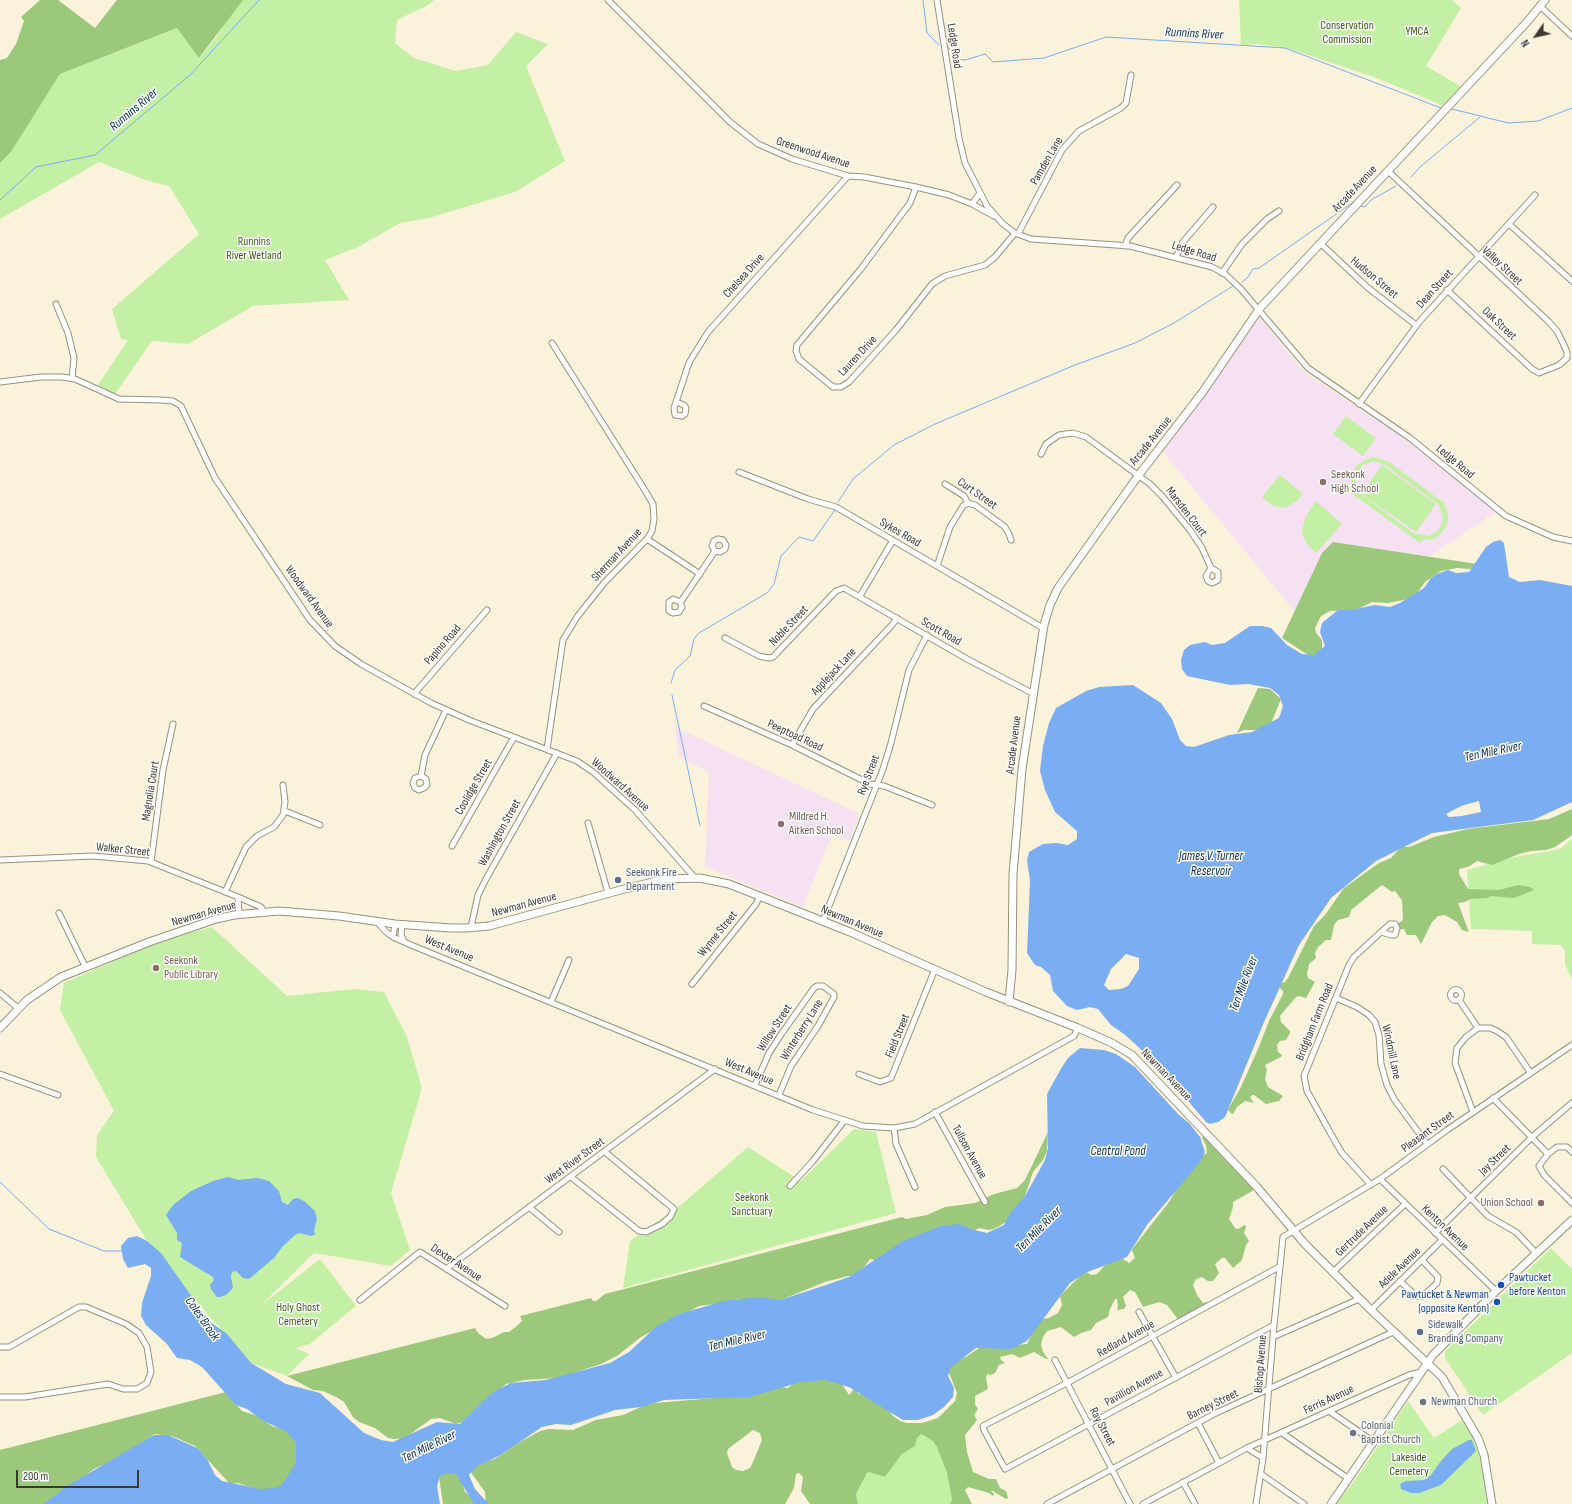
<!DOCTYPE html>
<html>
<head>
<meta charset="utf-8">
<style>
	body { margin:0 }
	#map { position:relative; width:1572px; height:1504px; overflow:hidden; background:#faf2da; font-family:"Sofia Sans Condensed",sans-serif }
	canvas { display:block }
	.north { position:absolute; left:1516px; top:16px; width:40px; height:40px; -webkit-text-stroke:3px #fff; paint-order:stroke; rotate:236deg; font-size:11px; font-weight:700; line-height:16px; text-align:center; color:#3c392f }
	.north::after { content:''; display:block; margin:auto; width:14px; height:18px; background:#3c392f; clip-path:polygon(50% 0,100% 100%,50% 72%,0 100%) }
	.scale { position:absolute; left:16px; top:1470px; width:123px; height:18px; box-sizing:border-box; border:2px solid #3c392f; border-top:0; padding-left:5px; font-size:12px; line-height:14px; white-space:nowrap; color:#3c392f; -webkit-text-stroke:3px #fff; paint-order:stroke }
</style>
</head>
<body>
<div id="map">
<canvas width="1572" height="1504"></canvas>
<div class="north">N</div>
<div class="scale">200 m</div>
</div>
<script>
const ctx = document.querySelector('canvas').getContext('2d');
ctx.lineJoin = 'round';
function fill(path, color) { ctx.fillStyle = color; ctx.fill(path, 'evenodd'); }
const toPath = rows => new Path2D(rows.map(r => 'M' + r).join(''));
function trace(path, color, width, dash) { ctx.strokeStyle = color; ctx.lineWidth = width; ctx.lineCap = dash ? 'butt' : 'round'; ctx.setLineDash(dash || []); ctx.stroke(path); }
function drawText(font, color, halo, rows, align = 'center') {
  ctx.font = font + ' "Sofia Sans Condensed",sans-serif'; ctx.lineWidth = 3; ctx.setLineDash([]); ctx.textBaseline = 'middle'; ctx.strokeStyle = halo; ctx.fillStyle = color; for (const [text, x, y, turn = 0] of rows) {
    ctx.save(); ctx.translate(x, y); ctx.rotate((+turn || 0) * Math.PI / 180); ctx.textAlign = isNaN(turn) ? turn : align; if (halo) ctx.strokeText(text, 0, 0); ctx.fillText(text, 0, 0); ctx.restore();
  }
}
fill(toPath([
	[1261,319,1304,372,1401,436,1496,512,1424,560,1328,546,1296,613,1163,452,1255,320],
	[675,727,860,814,849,841,832,835,803,907,705,867,709,772,679,757]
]), '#f5e1f1');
fill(toPath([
	[238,0,434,0,428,5,397,20,395,43,414,58,456,71,488,65,516,32,548,44,526,66,565,161,515,192,429,218,400,223,358,247,325,260,349,300,253,306,188,344,152,341,115,394,111,392,98,385,128,340,121,339,112,309,199,234,169,186,148,181,99,162,0,219,0,163,11,152,60,74,178,28,199,58,216,38],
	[1239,0,1452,0,1461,8,1426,66,1465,89,1449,108,1374,77,1287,48,1257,44,1241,45],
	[1346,416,1376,438,1363,456,1333,434],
	[1373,457,1388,461,1444,503,1448,514,1448,521,1446,527,1439,536,1434,539,1422,540,1420,543,1340,485,1343,481,1352,487,1351,478,1356,466,1366,459],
	[1374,461,1385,465,1439,505,1443,518,1440,528,1436,532,1428,536,1413,533,1362,495,1355,484,1355,476,1363,465],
	[1382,465,1436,504,1416,532,1361,494],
	[1280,475,1303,494,1297,501,1285,508,1273,506,1262,497],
	[1316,501,1342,524,1316,553,1307,544,1303,535,1302,530,1306,516],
	[1572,839,1572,980,1565,964,1565,952,1561,945,1532,944,1532,931,1471,929,1467,870,1510,858,1560,849],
	[212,927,287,996,354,989,384,992,407,1037,422,1088,391,1193,410,1250,391,1266,314,1253,259,1307,320,1259,356,1306,310,1344,296,1348,309,1354,287,1376,251,1363,186,1290,147,1241,96,1157,97,1135,114,1111,60,1010,64,983,114,961,136,946],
	[854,1129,876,1132,896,1213,623,1288,630,1241,682,1204,748,1147,801,1181],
	[1551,1248,1572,1269,1572,1353,1483,1415,1445,1358,1445,1351],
	[1408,1401,1434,1438,1462,1420,1473,1437,1480,1458,1488,1504,1336,1504,1355,1480],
	[920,1434,933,1441,937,1446,947,1473,952,1500,950,1504,858,1504,856,1494,867,1473,869,1472,885,1477,902,1454,915,1446,917,1438]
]), '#c4f0a5');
fill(toPath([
	[40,0,58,0,95,28,117,0,243,0,199,58,177,28,60,74,11,152,0,163,0,60,7,58,16,44,24,21,21,17],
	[1333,542,1477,564,1471,569,1457,568,1441,571,1425,582,1417,593,1409,599,1388,603,1372,602,1360,608,1351,610,1330,611,1321,616,1315,628,1316,633,1322,640,1322,649,1316,656,1308,655,1282,638,1322,553],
	[1258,688,1270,689,1281,699,1272,721,1268,726,1257,730,1244,730,1237,733],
	[1572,809,1572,835,1555,847,1546,850,1531,851,1519,854,1492,865,1477,861,1468,867,1459,869,1459,874,1468,889,1499,890,1518,885,1530,887,1534,890,1514,898,1491,896,1487,898,1470,899,1465,902,1458,903,1469,932,1462,930,1457,922,1445,915,1438,916,1432,922,1421,944,1416,935,1407,935,1404,929,1398,930,1396,925,1403,920,1402,900,1395,891,1392,892,1382,885,1351,910,1349,917,1338,920,1334,925,1331,940,1326,940,1318,947,1315,953,1316,958,1309,964,1307,974,1308,978,1315,982,1306,998,1299,996,1296,997,1280,1016,1281,1022,1290,1031,1290,1033,1286,1040,1280,1041,1277,1045,1278,1052,1282,1055,1281,1057,1265,1065,1267,1070,1265,1079,1268,1087,1283,1096,1279,1101,1266,1104,1254,1095,1252,1095,1250,1097,1254,1103,1245,1101,1237,1107,1233,1114,1231,1113,1228,1110,1230,1106,1240,1089,1258,1049,1269,1021,1283,994,1283,991,1279,987,1281,983,1285,982,1288,978,1314,926,1325,915,1344,888,1379,863,1391,858,1401,847,1409,847,1434,837,1468,829,1549,819],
	[1048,1132,1047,1151,1043,1160,1033,1172,1023,1202,1017,1205,1014,1214,1008,1221,994,1229,989,1230,979,1228,972,1232,879,1261,870,1259,857,1277,848,1276,825,1282,778,1301,737,1299,730,1302,699,1306,641,1337,617,1356,601,1364,558,1378,525,1380,506,1384,463,1422,456,1424,440,1418,431,1419,405,1438,395,1439,388,1438,375,1428,359,1422,353,1417,344,1402,338,1398,323,1391,313,1390,287,1376,475,1328,478,1333,486,1339,492,1338,504,1332,509,1332,518,1325,522,1321,520,1316,591,1298,593,1301,596,1301,605,1294,902,1217,906,1219,927,1215,945,1207,975,1203,994,1194,1017,1188,1025,1180],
	[1205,1133,1254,1181,1248,1183,1254,1190,1233,1202,1233,1207,1229,1219,1235,1228,1238,1229,1245,1225,1246,1227,1244,1233,1249,1241,1246,1245,1242,1260,1233,1268,1225,1258,1222,1258,1215,1264,1219,1273,1213,1281,1208,1281,1202,1277,1196,1279,1193,1285,1197,1295,1203,1303,1212,1301,1211,1305,1180,1322,1167,1305,1159,1302,1143,1307,1135,1292,1130,1290,1123,1297,1126,1306,1124,1309,1117,1310,1118,1305,1117,1299,1115,1299,1110,1309,1108,1317,1096,1323,1091,1330,1081,1333,1074,1337,1061,1327,1047,1331,1043,1337,1041,1344,1043,1352,1048,1359,1046,1359,1034,1352,1020,1358,1012,1354,1000,1357,1001,1360,1005,1363,999,1365,995,1373,990,1375,987,1374,986,1378,988,1389,975,1396,975,1404,978,1409,974,1415,977,1420,965,1435,967,1452,973,1472,989,1479,996,1479,1000,1488,1006,1491,1008,1498,1006,1499,993,1491,991,1491,994,1494,993,1496,989,1493,968,1487,965,1490,972,1504,950,1504,952,1500,947,1473,937,1447,933,1441,921,1434,917,1438,915,1446,902,1454,885,1477,869,1472,867,1473,856,1494,858,1504,810,1504,801,1491,803,1477,799,1473,796,1474,794,1488,785,1504,486,1504,485,1492,470,1471,479,1464,495,1459,520,1442,540,1431,549,1429,573,1430,596,1420,623,1415,645,1405,655,1403,714,1398,780,1387,788,1388,800,1377,840,1381,849,1395,854,1389,859,1394,868,1395,888,1409,893,1416,900,1421,907,1423,922,1423,938,1418,955,1401,957,1393,948,1370,951,1362,966,1357,979,1348,1027,1344,1034,1329,1042,1319,1049,1318,1058,1313,1062,1305,1060,1296,1085,1271,1091,1275,1097,1274,1107,1263,1122,1258,1129,1263,1135,1258,1132,1250,1133,1248,1169,1202,1179,1185,1202,1156,1207,1153,1206,1145,1202,1138],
	[753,1430,760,1433,762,1440,753,1462,750,1468,743,1471,736,1470,732,1467,727,1453,728,1449],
	[226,1392,242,1411,258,1416,272,1426,289,1431,299,1440,300,1464,279,1489,256,1489,238,1483,230,1484,195,1446,172,1436,154,1434,133,1452,94,1469,47,1504,0,1504,0,1450],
	[453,1471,461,1478,465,1492,481,1504,443,1504,439,1477,443,1474]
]), '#9cc87c');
fill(toPath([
	[1500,540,1504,543,1509,577,1520,582,1540,580,1572,586,1572,802,1533,820,1432,833,1376,861,1331,898,1299,945,1264,1022,1225,1117,1218,1122,1210,1124,1206,1122,1154,1061,1124,1034,1111,1025,1098,1009,1090,1007,1077,1010,1067,1006,1053,991,1050,975,1041,967,1035,965,1027,953,1030,881,1027,860,1029,852,1043,844,1056,843,1068,845,1077,839,1077,831,1055,812,1045,790,1040,771,1043,746,1049,723,1056,708,1086,691,1099,687,1133,685,1161,703,1172,719,1180,740,1186,746,1194,747,1229,735,1252,732,1279,718,1283,706,1279,695,1270,688,1248,684,1230,685,1187,676,1182,669,1181,660,1184,650,1190,645,1205,642,1212,645,1225,643,1250,626,1262,626,1271,628,1287,645,1302,654,1314,655,1325,646,1320,632,1322,623,1338,610,1350,610,1375,605,1390,607,1400,603,1424,588,1431,578,1437,574,1448,570,1456,573,1469,572,1486,547,1493,542],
	[1479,801,1481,812,1462,816,1449,817,1446,814,1461,806],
	[1126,954,1139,958,1139,969,1128,986,1121,989,1109,990,1104,985,1111,969],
	[1080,1048,1104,1050,1116,1054,1135,1067,1179,1115,1189,1123,1200,1137,1205,1152,1200,1162,1147,1225,1127,1257,1085,1273,1070,1283,1027,1341,1011,1349,976,1348,950,1368,948,1376,954,1388,953,1397,944,1407,933,1415,918,1420,903,1420,849,1387,825,1380,801,1382,749,1397,664,1400,641,1407,615,1410,571,1425,556,1424,542,1427,499,1456,476,1467,469,1475,475,1489,484,1499,490,1504,474,1504,456,1474,448,1473,440,1476,437,1486,440,1504,44,1504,67,1486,154,1435,168,1435,197,1448,207,1459,215,1475,222,1481,260,1489,275,1488,281,1486,296,1463,296,1443,287,1432,262,1420,247,1409,236,1405,202,1367,190,1360,177,1358,167,1344,146,1325,141,1316,142,1303,151,1276,151,1268,145,1264,128,1268,123,1259,121,1246,128,1238,137,1236,147,1241,161,1253,209,1321,227,1334,251,1363,286,1384,320,1393,364,1433,381,1440,393,1442,437,1422,460,1424,493,1392,511,1383,546,1380,610,1363,629,1352,657,1326,679,1314,724,1301,758,1297,780,1300,823,1286,849,1277,903,1241,941,1226,959,1224,974,1230,987,1233,1004,1225,1011,1212,1025,1196,1045,1160,1048,1148,1047,1094,1062,1067,1068,1058],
	[228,1177,238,1180,257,1178,269,1181,279,1191,282,1202,288,1205,293,1199,298,1198,304,1201,315,1211,317,1219,314,1230,315,1234,312,1236,299,1233,295,1235,282,1247,274,1258,249,1279,243,1278,236,1271,232,1272,231,1277,233,1288,226,1295,220,1297,217,1297,211,1289,210,1285,214,1280,213,1277,180,1257,182,1243,177,1240,177,1233,166,1215,173,1205,191,1191,213,1181],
	[1469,1440,1472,1440,1476,1451,1441,1485,1419,1493,1411,1493,1401,1489,1400,1484,1406,1481,1424,1480,1431,1475,1441,1461,1452,1449]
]), '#7aadf1');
trace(toPath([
	[923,0,927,33,939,45],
	[949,48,957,59,965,60,985,54,993,62,1044,58,1106,37,1285,48,1441,108],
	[1452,109,1508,123,1538,121,1572,108],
	[1411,177,1420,167,1480,117],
	[0,200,36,167,95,155,190,75,259,0],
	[1361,206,1365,207,1371,200,1396,186],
	[1242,282,1248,277,1253,269,1259,268,1355,201],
	[838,502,853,479,894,445,935,424,1075,365,1135,343,1174,323,1233,286],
	[671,683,675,670,690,656,694,639,699,633,767,593,774,584,781,556,799,537,813,541,835,510],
	[672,695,700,826],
	[0,1182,49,1229,104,1251,122,1251]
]), '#7aadf1', 1);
const minor = toPath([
	[608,0,730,122,758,144,792,159,848,176,864,177,916,187,949,195,972,204,994,216],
	[937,0,959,138,965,163,987,206,1003,224,1015,233,1031,239,1130,246,1212,267,1225,274,1241,289,1308,368,1410,438,1506,516,1553,537,1572,541],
	[1540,6,1572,36],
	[1388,171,1548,321,1557,331,1562,341,1567,352,1567,358,1559,365,1539,373,1532,369,1447,290],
	[916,187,910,203,860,270,797,345,796,351,799,359,833,387,841,387,849,382,896,330,932,284,945,276,985,265,995,257,1015,233],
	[972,204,980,193],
	[1509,224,1572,281],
	[1018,234,1062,150,1079,131,1121,108,1126,103,1131,75],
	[1320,243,1367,287,1416,325],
	[1125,246,1128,238,1177,185],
	[1176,257,1183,242,1213,207],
	[1222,273,1242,244,1267,219,1279,211],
	[56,304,68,333,74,358,72,378],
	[0,382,41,377,62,377,75,379,119,399,161,400,173,401,181,406,215,478,310,620,335,646,361,664,431,703,469,720,577,761,593,772,635,810,695,878],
	[676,402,684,405,686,408,685,414,682,416,675,415,674,408,686,372,687,368,690,361,708,332,848,176],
	[1359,404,1419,322,1535,195],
	[1041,454,1046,444,1059,435,1073,433,1086,437,1150,484,1162,496,1190,530,1202,548,1211,568,1218,572,1218,580,1212,583,1208,581,1206,576,1211,568],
	[739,472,808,499,836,507,1043,628],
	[945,484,964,496,968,503,975,505,1005,527,1009,534,1011,540],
	[647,539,700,574],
	[937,566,950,527,963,506,968,503],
	[860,596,893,540],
	[680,602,682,607,679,612,673,613,669,611,669,602,673,599,680,602,682,600,715,551,712,546,714,541,718,539,723,540,726,545,725,549,720,552,715,551],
	[725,638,759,656,769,658,773,657,836,591,844,588,967,659,1032,693],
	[414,694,487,610],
	[704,706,792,745,870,784,884,786,932,805],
	[792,745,813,709,892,625,897,618],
	[547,749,563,640,577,617,604,583,647,539,652,531,654,519,653,504,646,492,552,343],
	[421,776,415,778,413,783,415,788,419,790,424,788,427,785,426,779,421,776,425,755,446,710],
	[285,811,320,825],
	[588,823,608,893],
	[452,846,514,737],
	[0,860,93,856,148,861,238,897,239,915],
	[151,862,163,770,173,724],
	[225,892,246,847,257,836,274,827,283,815,285,802,283,785],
	[238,897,261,907,264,912],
	[59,913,85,966],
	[823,921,883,769,891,743,909,670,927,635],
	[377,922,386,932,393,937],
	[395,924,393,937,411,945,813,1110,863,1126,894,1128,915,1124,1065,1041,1074,1036,1078,1028],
	[402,924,401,935,404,941],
	[1390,924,1395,924,1397,928,1395,935,1391,935,1381,932,1390,924],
	[471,927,478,895,486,879,557,753],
	[692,984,756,904,760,896],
	'1450.5 995a5.5 5.5 0 1 1 11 0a5.5 5.5 0 1 1-11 0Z',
	[0,993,18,1008],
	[1336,998,1357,1007,1369,1015,1375,1022,1379,1035,1381,1064,1387,1085,1394,1099,1427,1144],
	[1459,1000,1478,1028],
	[551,1002,569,960],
	[0,1074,58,1095],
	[859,1074,880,1082,891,1078,935,969],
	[755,1085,769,1053,782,1033,814,988,817,986,823,986,834,994,834,997,818,1026,791,1066,779,1095],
	[1493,1098,1548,1154],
	[935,1112,985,1202],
	[1473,1112,1455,1063,1457,1048,1466,1037,1478,1028,1490,1028,1497,1031,1506,1037,1530,1072],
	[894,1128,896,1144,915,1187],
	[1572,1152,1567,1147,1557,1147,1548,1154,1539,1166,1544,1175,1572,1203],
	[1443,1169,1488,1216,1516,1232,1537,1254],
	[571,1177,639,1231,646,1232,662,1224,670,1217,674,1209,605,1152],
	[1380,1179,1496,1291],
	[1371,1185,1342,1153,1336,1143,1307,1091,1304,1076,1349,965,1354,957,1381,932],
	[790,1186,813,1161,844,1121],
	[529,1207,559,1232],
	[1435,1233,1532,1137,1572,1103],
	[446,1269,715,1069],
	[1333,1272,1405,1204],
	[1400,1281,1416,1296,1423,1296,1437,1283,1438,1277,1422,1260],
	[360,1300,420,1252,505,1306],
	[1371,1310,1442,1240],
	[1139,1312,1175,1376],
	[1274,1325,1005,1469,984,1430,983,1426,1067,1383,1279,1267],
	[1273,1337,1359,1299],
	[0,1347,9,1347,79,1307,86,1307,126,1324,139,1333,147,1347,151,1372,147,1383,137,1389,123,1389,108,1384,25,1397,0,1397],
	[1055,1360,1130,1504],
	[1329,1411,1374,1442],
	[1198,1423,1219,1463],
	[1282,1433,1349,1479],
	[1247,1448,1263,1458],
	[1261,1474,1304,1504],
	[1183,1482,1195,1504],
	[1047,1504,1216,1413,1393,1332],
	[1143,1504,1247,1448,1409,1375,1421,1372],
	[1256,1504,1263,1458,1274,1325,1283,1237,1380,1179,1447,1130,1572,1045]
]);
const major = toPath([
	[1009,1002,1012,970,1013,874,1022,769,1044,625,1050,605,1058,588,1138,476,1202,393,1260,308,1527,22,1545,0],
	[0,1028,27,1000,61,977,149,942,216,919,234,915,279,911,339,916,395,924,451,928,466,928,489,926,628,888,665,879,700,878,729,884,850,932,986,992,1078,1028,1112,1043,1132,1055,1256,1186,1305,1244,1371,1310,1442,1377,1478,1438,1484,1455,1492,1504],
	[1331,1504,1433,1355,1496,1291,1572,1220]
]);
trace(minor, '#98917b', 7);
trace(major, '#98917b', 9);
trace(minor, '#fff', 5);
trace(major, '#fff', 7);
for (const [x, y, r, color] of [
	[1323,482,4,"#8d6e63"],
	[781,824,4,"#8d6e63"],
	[618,880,4,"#5c6f8a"],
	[156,968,4,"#8d6e63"],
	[1541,1203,4,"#8d6e63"],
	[1501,1285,4,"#1a4fb4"],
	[1497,1302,4,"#1a4fb4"],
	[1420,1332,4,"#5c6f8a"],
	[1423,1402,4,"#6b7280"],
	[1353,1433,4,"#6b7280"]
]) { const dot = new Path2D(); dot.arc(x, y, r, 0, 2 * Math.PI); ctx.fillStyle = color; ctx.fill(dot); trace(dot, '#fff', 1.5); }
drawText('12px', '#385f10', '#fff', [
	["Conservation",1347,26],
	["Commission",1347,40],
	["YMCA",1417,32],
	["Runnins",254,242],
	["River Wetland",254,256],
	["Seekonk",752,1198],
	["Sanctuary",752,1212],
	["Holy Ghost",298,1308],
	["Cemetery",298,1322],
	["Lakeside",1409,1458],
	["Cemetery",1409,1472]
]);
drawText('12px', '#3c392f', '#fff', [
	["Ledge Road",954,46,81],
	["Greenwood Avenue",813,153,18],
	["Pamden Lane",1047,161,-60],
	["Arcade Avenue",1355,189,-47],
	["Ledge Road",1194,252,17],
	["Valley Street",1502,266,43],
	["Chelsea Drive",744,276,-48],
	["Hudson Street",1374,278,40],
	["Dean Street",1435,289,-48],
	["Oak Street",1499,324,43],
	["Lauren Drive",858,356,-47],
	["Arcade Avenue",1151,441,-51],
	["Ledge Road",1455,462,40],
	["Curt Street",977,494,35],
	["Marsden Court",1186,512,52],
	["Sykes Road",900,533,30],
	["Sherman Avenue",617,555,-47],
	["Woodward Avenue",309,597,54],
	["Noble Street",789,626,-46],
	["Scott Road",941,632,30],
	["Papino Road",443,645,-49],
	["Applejack Lane",834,672,-47],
	["Peeptoad Road",795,736,25],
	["Arcade Avenue",1014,745,-83],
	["Rye Street",869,775,-69],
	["Woodward Avenue",620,785,42],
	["Coolidge Street",474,787,-60],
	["Magnolia Court",151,791,-81],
	["Washington Street",500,833,-61],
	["Walker Street",123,850,6],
	["Newman Avenue",524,905,-15],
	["Newman Avenue",204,914,-16],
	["Newman Avenue",852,922,23],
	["Wynne Street",718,934,-51],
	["West Avenue",449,949,22],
	["Bridgham Farm Road",1315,1022,-68],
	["Willow Street",775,1028,-57],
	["Winterberry Lane",802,1030,-58],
	["Field Street",898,1036,-68],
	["Windmill Lane",1391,1052,78],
	["West Avenue",749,1072,23],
	["Newman Avenue",1166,1075,46],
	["Pleasant Street",1428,1132,-36],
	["Tullson Avenue",969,1152,61],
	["Jay Street",1495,1160,-44],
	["West River Street",575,1161,-36],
	["Kenton Avenue",1445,1228,44],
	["Gertrude Avenue",1362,1231,-44],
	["Dexter Avenue",456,1263,33],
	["Adele Avenue",1400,1268,-44],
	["Redland Avenue",1126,1339,-29],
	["Bishop Avenue",1261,1364,-86],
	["Pavillion Avenue",1134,1388,-29],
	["Ferris Avenue",1329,1400,-25],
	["Barney Street",1213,1405,-26],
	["Ray Street",1102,1427,62]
]);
drawText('12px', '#785e54', '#fff', [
	["Seekonk",1331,475],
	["High School",1331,489],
	["Mildred H.",789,817],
	["Aitken School",789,831],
	["Seekonk",164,961],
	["Public Library",164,975],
	["Union School",1533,1203,"right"]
], 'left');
drawText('12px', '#4e5e75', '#fff', [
	["Seekonk Fire",626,873],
	["Department",626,887],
	["Sidewalk",1428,1325],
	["Branding Company",1428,1339]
], 'left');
drawText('12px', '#164399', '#fff', [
	["Pawtucket",1509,1278],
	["before Kenton",1509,1292],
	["Pawtucket & Newman",1489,1295,"right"],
	["(opposite Kenton)",1489,1309,"right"]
], 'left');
drawText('12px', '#5b616d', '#fff', [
	["Newman Church",1431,1402],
	["Colonial",1361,1426],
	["Baptist Church",1361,1440]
], 'left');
drawText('italic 13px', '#082b55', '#fff', [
	["Runnins River",1194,34,3],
	["Runnins River",134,110,-40],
	["Ten Mile River",1493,752,-12],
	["James V. Turner",1211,857],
	["Reservoir",1211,872],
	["Ten Mile River",1244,984,-69],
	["Central Pond",1118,1152],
	["Ten Mile River",1039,1230,-45],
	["Coles Brook",202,1319,55],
	["Ten Mile River",737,1341,-13],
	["Ten Mile River",429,1447,-26]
]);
</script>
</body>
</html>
